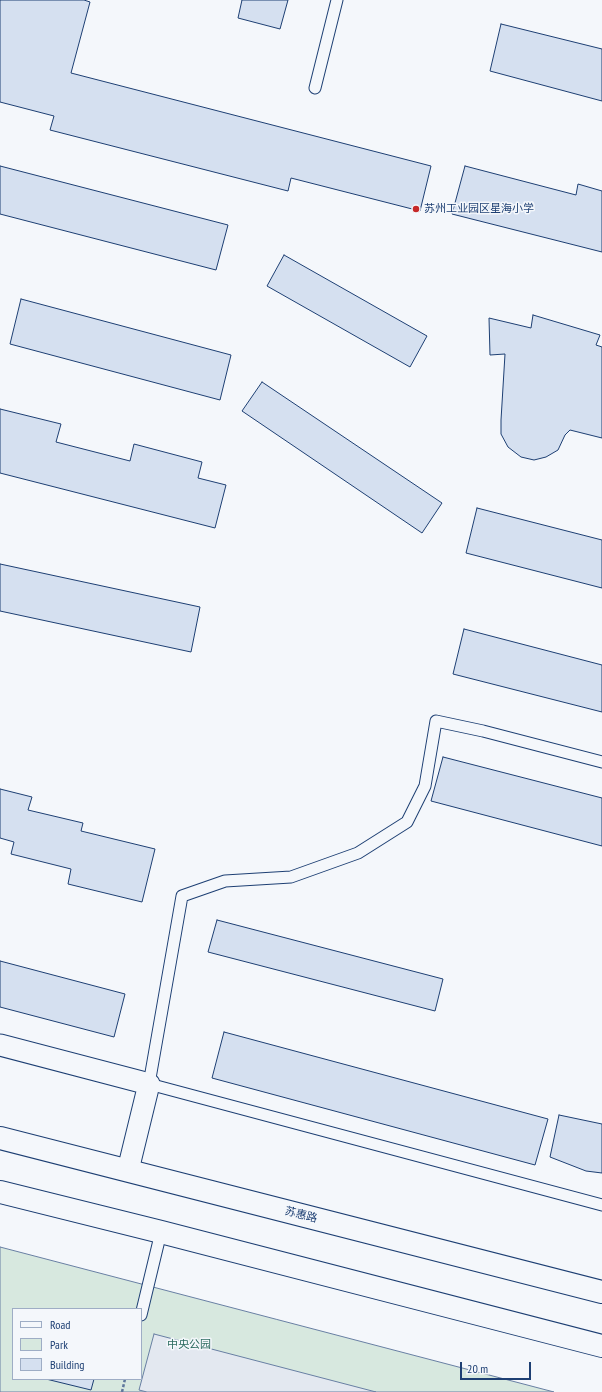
<!DOCTYPE html>
<html>
<head>
<meta charset="utf-8">
<style>
	body { margin:0 }
	#map { position:relative; width:602px; height:1392px; overflow:hidden; background:#f4f7fb; font-family:"PT Sans Narrow",sans-serif }
	canvas { display:block }
	.legend { position:absolute; left:12px; top:1308px; width:130px; height:72px; box-sizing:border-box; background:#f4f7fb; border:1px solid #9eadc5; margin:0; padding:5px 7px; list-style:none; font-size:12px; color:#1d3f73 }
	.legend li { display:flex; align-items:center; gap:8px; height:20px }
	.legend b { width:20px; border:1px solid #9eadc5 }
	.scale { position:absolute; left:460px; top:1362px; width:71px; height:18px; box-sizing:border-box; border:2px solid #1d3f73; border-top:0; padding-left:5px; font-size:12px; line-height:14px; white-space:nowrap; color:#1d3f73; -webkit-text-stroke:3px #f4f7fb; paint-order:stroke }
</style>
</head>
<body>
<div id="map">
<canvas width="602" height="1392"></canvas>
<ul class="legend">
<li><b style="height:5px;background:#f4f7fb"></b>Road</li>
<li><b style="height:11px;background:#d7e8df"></b>Park</li>
<li><b style="height:11px;background:#d5e0f0"></b>Building</li>
</ul>
<div class="scale">20 m</div>
</div>
<script>
const ctx = document.querySelector('canvas').getContext('2d');
ctx.lineJoin = 'round';
function fill(path, color) { ctx.fillStyle = color; ctx.fill(path, 'evenodd'); }
const toPath = rows => new Path2D(rows.map(r => 'M' + r).join(''));
function trace(path, color, width, dash) { ctx.strokeStyle = color; ctx.lineWidth = width; ctx.lineCap = dash ? 'butt' : 'round'; ctx.setLineDash(dash || []); ctx.stroke(path); }
function drawText(font, color, halo, rows, align = 'center') {
  ctx.font = font + ' "PT Sans Narrow","Noto Sans SC",sans-serif'; ctx.lineWidth = 3; ctx.setLineDash([]); ctx.textBaseline = 'middle'; ctx.strokeStyle = halo; ctx.fillStyle = color; for (const [text, x, y, turn = 0] of rows) {
    ctx.save(); ctx.translate(x, y); ctx.rotate((+turn || 0) * Math.PI / 180); ctx.textAlign = isNaN(turn) ? turn : align; if (halo) ctx.strokeText(text, 0, 0); ctx.fillText(text, 0, 0); ctx.restore();
  }
}
const green = toPath([
	[0,1247,554,1392,0,1392,0,1247],
	[13,1309,141,1309,141,1379,13,1379,13,1309]
]);
fill(green, '#d7e8df');
trace(green, '#687fa3', 1);
const parking = toPath([
	[154,1334,376,1392,147,1392,139,1390,154,1334]
]);
fill(parking, '#e3e8f0');
trace(parking, '#687fa3', 1);
const building = toPath([
	[0,0,84,0,90,2,71,73,431,166,420,211,291,178,288,191,50,130,54,116,0,102,0,0],
	[242,0,288,0,280,29,238,18,242,0],
	[501,24,602,49,602,101,490,71,501,24],
	[0,166,228,225,216,270,0,214,0,166],
	[465,166,576,195,578,184,602,191,602,252,452,214,465,166],
	[284,255,427,336,410,367,267,286,284,255],
	[21,299,231,355,220,400,10,344,21,299],
	[533,315,600,335,596,345,602,347,602,438,570,430,565,435,558,450,546,457,534,460,521,457,508,447,501,434,501,420,505,354,490,355,489,318,531,328,533,315],
	[262,382,442,503,422,533,242,411,262,382],
	[0,409,61,424,56,442,130,461,134,444,202,462,198,478,226,485,215,528,0,473,0,409],
	[477,508,602,540,602,588,466,553,477,508],
	[0,564,200,607,191,652,0,611,0,564],
	[464,629,602,665,602,712,453,674,464,629],
	[443,757,602,798,602,846,431,801,443,757],
	[0,789,32,797,28,810,83,823,81,831,155,849,142,902,68,884,71,869,11,854,14,842,0,838,0,789],
	[217,920,443,979,435,1011,208,952,217,920],
	[0,961,125,994,114,1037,0,1007,0,961],
	[224,1032,548,1119,535,1165,212,1078,224,1032],
	[559,1115,602,1124,602,1173,586,1171,550,1157,559,1115],
	[46,1379,94,1379,91,1390,46,1379]
]);
fill(building, '#d5e0f0');
trace(building, '#1d3f73', 1);
const lane = toPath([
	[315,88,337,0],
	[602,762,483,731,436,721,425,786,407,822,358,853,291,877,225,881,182,896,149,1084,602,1205],
	[141,1315,161,1232]
]);
const street = toPath([
	[0,1045,149,1084,128,1170]
]);
const primary = toPath([
	[0,1138,602,1292],
	[0,1192,161,1232,602,1346]
]);
trace(lane, '#1d3f73', 13);
trace(street, '#1d3f73', 23);
trace(primary, '#1d3f73', 24);
trace(toPath([
	[122,1392,125,1379]
]), '#5e769c', 2.5, [3, 2]);
trace(lane, '#f4f7fb', 11);
trace(street, '#f4f7fb', 21);
trace(primary, '#f4f7fb', 22);
for (const [x, y, r, color] of [
	[416,209,4,"#c62828"]
]) { const dot = new Path2D(); dot.arc(x, y, r, 0, 2 * Math.PI); ctx.fillStyle = color; ctx.fill(dot); trace(dot, '#f4f7fb', 1.5); }
drawText('11px', '#1d3f73', '#f4f7fb', [
	["苏州工业园区星海小学",424,209]
], 'left');
drawText('11px', '#1d3f73', '#f4f7fb', [
	["苏惠路",301,1215,14]
]);
drawText('11px', '#2c6c60', '#f4f7fb', [
	["中央公园",189,1345]
]);
</script>
</body>
</html>
